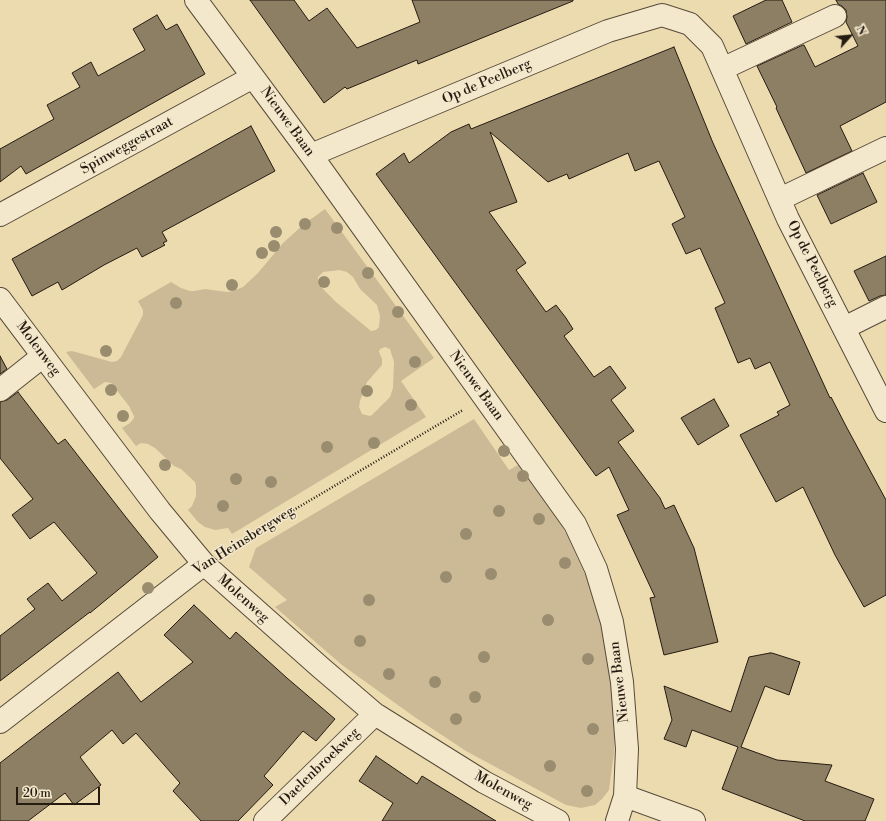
<!DOCTYPE html>
<html>
<head>
<meta charset="utf-8">
<style>
	body { margin:0 }
	#map { position:relative; width:886px; height:821px; overflow:hidden; background:#eddbb0; font-family:"Libre Bodoni",serif }
	canvas { display:block }
	.north { position:absolute; left:830px; top:16px; width:40px; height:40px; -webkit-text-stroke:3px #f3e8cc; paint-order:stroke; rotate:63deg; font-size:11px; font-weight:700; line-height:16px; text-align:center; color:#251b11 }
	.north::after { content:''; display:block; margin:auto; width:14px; height:18px; background:#251b11; clip-path:polygon(50% 0,100% 100%,50% 72%,0 100%) }
	.scale { position:absolute; left:16px; top:787px; width:84px; height:18px; box-sizing:border-box; border:2px solid #251b11; border-top:0; padding-left:5px; font-size:12px; line-height:14px; white-space:nowrap; color:#251b11; -webkit-text-stroke:3px #f3e8cc; paint-order:stroke }
</style>
</head>
<body>
<div id="map">
<canvas width="886" height="821"></canvas>
<div class="north">N</div>
<div class="scale">20 m</div>
</div>
<script>
const ctx = document.querySelector('canvas').getContext('2d');
ctx.lineJoin = 'round';
function fill(path, color) { ctx.fillStyle = color; ctx.fill(path, 'evenodd'); }
const toPath = rows => new Path2D(rows.map(r => 'M' + r).join(''));
function trace(path, color, width, dash) { ctx.strokeStyle = color; ctx.lineWidth = width; ctx.lineCap = dash ? 'butt' : 'round'; ctx.setLineDash(dash || []); ctx.stroke(path); }
function drawText(font, color, halo, rows, align = 'center') {
  ctx.font = font + ' "Libre Bodoni",serif'; ctx.lineWidth = 3; ctx.setLineDash([]); ctx.textBaseline = 'middle'; ctx.strokeStyle = halo; ctx.fillStyle = color; for (const [text, x, y, turn = 0] of rows) {
    ctx.save(); ctx.translate(x, y); ctx.rotate((+turn || 0) * Math.PI / 180); ctx.textAlign = isNaN(turn) ? turn : align; if (halo) ctx.strokeText(text, 0, 0); ctx.fillText(text, 0, 0); ctx.restore();
  }
}
fill(toPath([
	[325,209,434,358,401,381,426,417,232,534,228,528,215,530,205,527,198,522,188,510,192,506,196,496,196,486,195,482,181,469,174,466,155,448,148,444,141,443,136,446,122,428,130,423,134,418,134,416,129,406,111,383,105,382,94,389,66,352,72,351,112,362,117,361,121,357,143,315,143,310,138,301,171,282,181,288,190,291,194,291,205,289,227,292,233,291,243,287,258,273,283,243,304,224],
	[340,270,347,272,353,277,360,289,377,305,380,316,379,327,376,330,371,331,336,302,318,284,318,277,323,272],
	[385,347,390,349,394,362,393,388,390,397,372,415,370,416,362,414,359,407,360,401,367,382,382,365,382,359,379,352,380,349],
	[474,419,509,470,520,464,552,509,568,537,588,581,602,627,613,689,615,720,614,753,609,790,602,799,595,805,581,808,566,805,466,751,416,718,342,665,275,607,287,600,249,567,256,548]
]), '#cbba95');
const building = toPath([
	[250,0,294,0,309,21,327,8,357,48,420,22,412,0,573,0,573,1,418,64,417,60,347,89,345,87,324,103,250,0],
	[766,0,782,0,792,22,746,44,733,16,766,0],
	[836,0,886,0,886,102,840,126,852,151,806,173,776,108,777,107,757,66,803,45,804,45,815,67,858,46,846,22,847,17,846,10,842,6,838,4,836,0],
	[157,15,166,30,177,24,205,74,26,174,21,166,0,182,0,149,54,119,47,105,80,87,72,73,91,62,98,76,145,50,133,29,157,15],
	[674,47,713,143,830,398,831,397,847,428,886,500,886,595,864,607,835,555,803,487,776,502,740,435,779,415,777,412,790,405,770,362,755,369,750,358,738,363,715,308,725,303,700,248,686,254,672,224,685,217,659,161,635,171,628,153,569,179,567,174,548,182,490,132,517,202,489,212,526,263,516,270,546,312,556,305,566,318,573,329,564,336,594,377,610,366,626,388,611,400,634,431,618,442,660,498,665,509,674,505,694,548,718,642,664,655,650,598,655,597,617,515,629,510,609,467,596,476,376,174,404,153,409,163,451,132,469,124,471,129,674,47],
	[251,126,275,171,162,232,167,241,163,243,165,245,142,257,137,248,104,265,62,290,58,282,32,296,12,259,251,126],
	[863,173,877,202,831,224,817,195,863,173],
	[886,256,886,295,880,296,869,301,854,271,886,256],
	[0,356,7,369,0,374,0,356],
	[18,392,21,396,58,444,65,439,125,516,158,557,90,613,90,612,0,681,0,636,35,609,27,599,48,583,62,601,97,573,54,522,30,539,12,515,33,499,0,458,0,402,7,400,18,392],
	[714,399,729,426,698,445,681,418,714,399],
	[194,605,230,639,236,632,287,678,335,719,316,741,303,731,264,776,273,785,238,821,201,821,173,791,180,783,136,733,123,744,112,730,80,757,101,785,74,805,65,793,28,821,0,821,0,763,118,672,141,702,193,662,164,635,194,605],
	[770,653,772,653,800,662,789,695,765,686,741,747,777,760,832,765,825,781,874,799,865,821,805,821,722,789,738,747,692,730,686,747,664,739,672,720,664,686,731,712,749,657,770,653],
	[376,756,417,784,422,776,496,821,382,821,393,803,359,781,376,756]
]);
fill(building, '#8d7f64');
trace(building, '#251b11', 1);
const minor = toPath([
	[196,0,311,155,575,524,596,569,612,622,622,682,627,749,625,796,617,821],
	[722,69,835,16],
	[311,155,608,31,662,15,690,24,712,46,788,219,886,411],
	[780,199,886,148],
	[0,215,253,77],
	[0,299,160,511,204,564,320,667,375,714,484,782,558,821],
	[844,328,886,307],
	[0,390,43,356],
	[0,722,204,564],
	[625,796,694,821],
	[265,821,375,714]
]);
trace(minor, '#574b39', 24);
trace(toPath([
	[226,550,463,410]
]), '#251b11', 2.5, [1, 2]);
trace(minor, '#f3e8cc', 22);
ctx.fillStyle = '#9a8c6f';
for (const [x, y] of [
	[305,224],
	[337,228],
	[276,232],
	[274,246],
	[262,253],
	[368,273],
	[324,282],
	[232,285],
	[176,303],
	[398,312],
	[106,351],
	[415,362],
	[111,390],
	[367,391],
	[411,405],
	[123,416],
	[374,443],
	[327,447],
	[504,451],
	[165,465],
	[523,476],
	[236,479],
	[271,482],
	[223,506],
	[499,511],
	[539,519],
	[466,534],
	[565,563],
	[491,574],
	[446,577],
	[148,588],
	[369,600],
	[548,620],
	[360,641],
	[484,657],
	[588,659],
	[389,674],
	[435,682],
	[475,697],
	[456,719],
	[593,729],
	[550,766],
	[587,791]
]) { ctx.beginPath(); ctx.arc(x, y, 6, 0, 2 * Math.PI); ctx.fill(); }
drawText('14px', '#251b11', '#f3e8cc', [
	["Op de Peelberg",487,82,-23],
	["Nieuwe Baan",287,122,54],
	["Spinweggestraat",127,146,-29],
	["Op de Peelberg",812,264,63],
	["Molenweg",38,349,53],
	["Nieuwe Baan",476,386,54],
	["Van Heinsbergweg",244,541,-32],
	["Molenweg",243,599,42],
	["Nieuwe Baan",620,682,-97],
	["Daelenbroekweg",320,767,-44],
	["Molenweg",503,791,29]
]);
</script>
</body>
</html>
